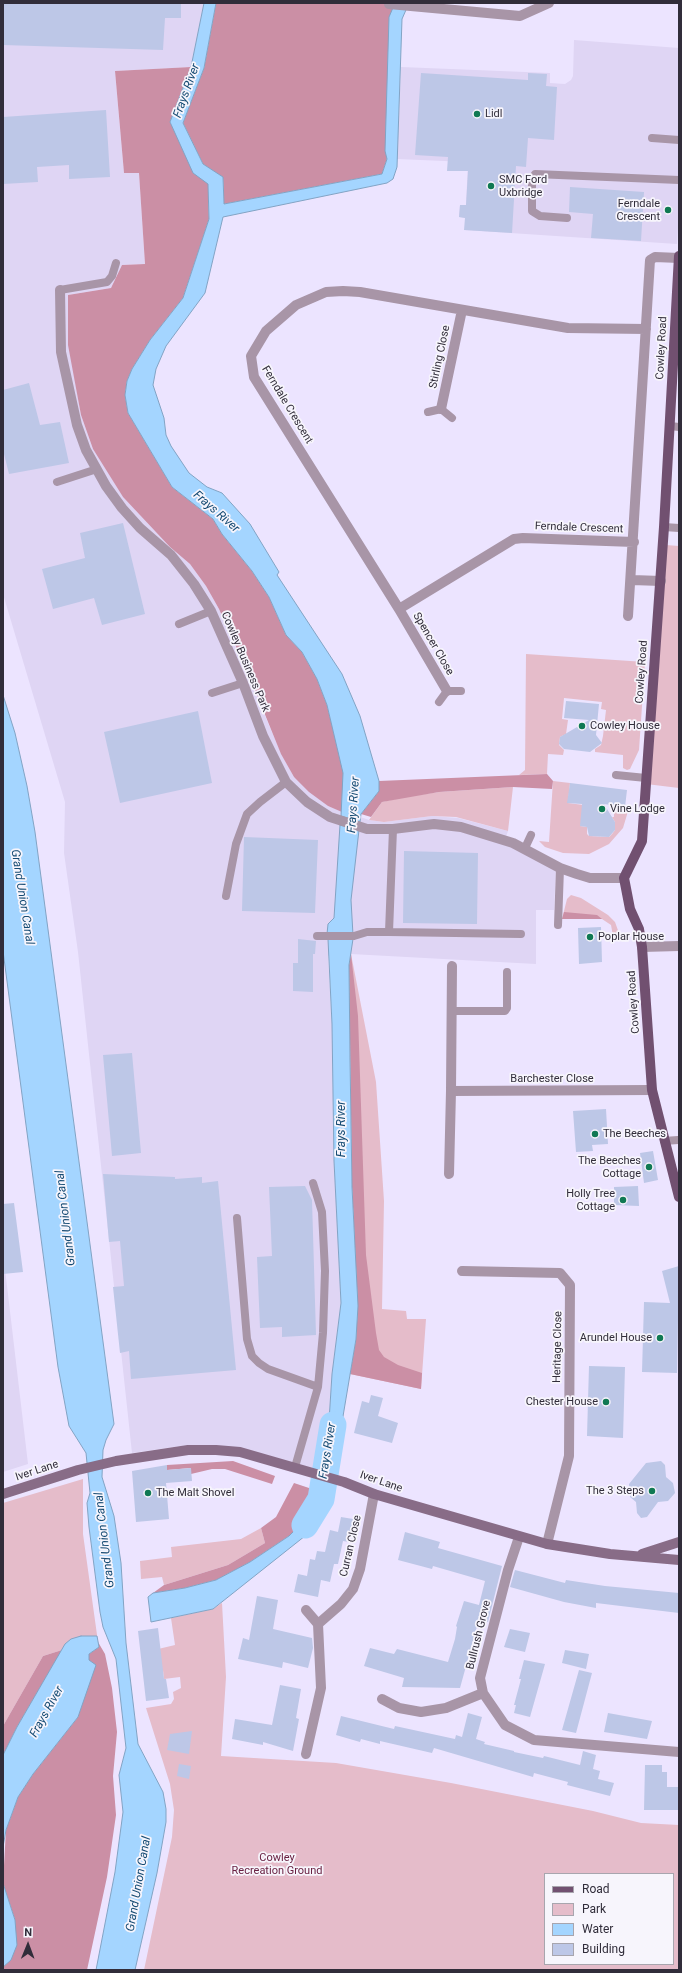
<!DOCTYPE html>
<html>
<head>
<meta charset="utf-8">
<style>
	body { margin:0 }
	#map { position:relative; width:682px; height:1973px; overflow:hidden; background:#ece4ff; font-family:Roboto,sans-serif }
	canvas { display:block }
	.frame { position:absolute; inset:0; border:4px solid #312d3a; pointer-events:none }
	.legend { position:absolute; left:544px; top:1873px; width:130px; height:92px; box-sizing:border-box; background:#f7f5fc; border:1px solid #a8a5ae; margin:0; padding:5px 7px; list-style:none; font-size:12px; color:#312d3a }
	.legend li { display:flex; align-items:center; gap:8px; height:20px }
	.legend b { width:20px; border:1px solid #a8a5ae }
	.north { position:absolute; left:8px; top:1925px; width:40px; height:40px; -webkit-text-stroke:3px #f7f5fc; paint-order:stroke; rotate:1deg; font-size:11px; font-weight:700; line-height:16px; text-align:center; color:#312d3a }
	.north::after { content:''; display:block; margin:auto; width:14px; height:18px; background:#312d3a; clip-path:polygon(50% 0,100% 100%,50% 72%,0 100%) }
</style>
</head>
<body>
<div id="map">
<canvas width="682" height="1973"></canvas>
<div class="frame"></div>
<ul class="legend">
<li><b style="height:5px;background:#715070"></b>Road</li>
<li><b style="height:11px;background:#e5bcca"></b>Park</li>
<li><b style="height:11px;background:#a4d5ff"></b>Water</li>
<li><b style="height:11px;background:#bdc7e7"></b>Building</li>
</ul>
<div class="north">N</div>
</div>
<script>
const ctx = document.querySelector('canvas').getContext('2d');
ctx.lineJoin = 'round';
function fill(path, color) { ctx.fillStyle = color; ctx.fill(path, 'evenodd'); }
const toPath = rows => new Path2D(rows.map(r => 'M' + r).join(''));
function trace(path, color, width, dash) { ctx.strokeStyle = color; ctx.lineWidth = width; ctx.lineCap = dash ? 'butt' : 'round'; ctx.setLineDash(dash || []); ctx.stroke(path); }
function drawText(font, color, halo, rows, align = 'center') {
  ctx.font = font + ' Roboto,sans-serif'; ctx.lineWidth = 3.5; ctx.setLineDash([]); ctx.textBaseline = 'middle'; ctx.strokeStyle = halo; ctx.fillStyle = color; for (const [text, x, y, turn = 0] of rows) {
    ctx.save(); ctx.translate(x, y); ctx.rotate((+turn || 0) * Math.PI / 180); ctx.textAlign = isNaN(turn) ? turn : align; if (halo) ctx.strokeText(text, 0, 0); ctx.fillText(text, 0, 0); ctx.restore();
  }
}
fill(toPath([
	[3,3,204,3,191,67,115,71,124,173,139,172,145,264,122,265,111,288,68,295,75,380,81,415,93,449,123,497,170,547,190,564,206,586,219,609,281,753,294,777,328,806,369,820,384,822,432,816,458,818,508,831,504,842,556,868,554,910,536,910,536,964,351,954,328,956,332,1024,334,1161,341,1303,332,1374,329,1421,317,1471,188,1445,132,1453,78,952,64,853,65,802,3,594],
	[574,40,679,48,679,211,677,244,465,230,465,218,459,217,460,205,466,205,468,162,397,159,401,67,550,73,550,83,565,84,571,80,573,76],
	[3,1252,28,1464,3,1472]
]), '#dfd5f4');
fill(toPath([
	[666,545,679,546,679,788,646,784],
	[526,654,645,662,639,750,630,769,627,770,623,768,623,755,595,752,595,749,601,745,603,736,606,710,601,709,602,702,564,698,562,719,568,720,566,734,560,737,559,745,564,750,563,755,548,754,547,774,519,775,525,770],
	[553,781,570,783,568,803,591,806,580,826,587,827,587,834,589,836,609,837,612,834,615,830,615,822,612,817,614,817,614,806,629,808,623,828,609,844,589,854,563,853,545,847,539,841,549,842],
	[513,787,508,831,456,817,432,816,384,822,369,820,382,802,404,797,439,792],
	[571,895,581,898,608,915,615,922,620,936,613,936,611,925,602,919,562,919,567,899],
	[351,954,376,1082,384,1201,382,1309,406,1311,407,1319,426,1319,421,1389,350,1374,356,1339,349,965],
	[83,1479,83,1534,98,1642,96,1636,71,1639,62,1650,43,1656,3,1726,3,1503],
	[261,1528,265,1543,228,1565,164,1585,162,1577,141,1579,140,1561,172,1557,171,1547,241,1539],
	[222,1603,226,1677,221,1756,336,1763,451,1783,593,1811,641,1823,679,1825,679,1970,144,1970,172,1837,174,1810,170,1784,146,1708,171,1704,174,1699,173,1692,181,1688,180,1677,164,1679,163,1670,158,1671,154,1650,175,1645,171,1618,213,1609],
	[545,1874,673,1874,673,1964,545,1964]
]), '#e5bcca');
fill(toPath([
	[216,3,395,3,386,151,387,159,382,174,224,204,223,178,203,164,183,123,204,68],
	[191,67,170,122,208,184,209,219,183,298,150,340,132,369,127,381,125,395,128,413,172,487,213,519,222,534,252,571,269,597,286,635,302,652,317,679,327,705,344,773,342,812,328,806,309,792,294,777,281,754,251,680,219,609,206,586,190,564,170,547,123,497,93,449,81,415,68,345,68,295,111,288,122,265,145,264,139,173,124,173,115,71],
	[547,774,553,781,552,789,513,787,439,792,382,802,371,817,361,814,379,791,379,781],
	[564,912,597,915,602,919,562,919],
	[351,954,358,1016,366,1255,376,1333,379,1350,384,1357,398,1365,422,1373,421,1389,350,1374,356,1339,358,1306,352,1187,349,965],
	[233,1461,275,1476,272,1484,225,1469,212,1469,191,1474,191,1468,167,1470,167,1465],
	[294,1483,312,1489,298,1528,289,1536,250,1562,216,1580,185,1588,153,1593,164,1585,228,1565,265,1543,261,1528,276,1517],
	[98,1642,105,1654,112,1688,117,1732,113,1776,116,1815,107,1877,87,1970,3,1970,3,1967,11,1960,15,1920,3,1883,6,1830,18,1797,33,1774,78,1717,89,1654,99,1647],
	[62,1650,17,1727,3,1755,3,1726,43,1656]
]), '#cb8fa5');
const water = toPath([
	[204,3,216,3,204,68,183,123,203,164,223,177,224,204,382,174,387,159,385,151,389,17,395,3,409,3,402,19,397,167,393,179,387,183,223,217,205,293,166,346,156,369,153,385,164,418,166,435,171,446,189,473,207,487,222,493,250,524,279,572,277,575,342,674,360,716,379,781,379,791,361,814,360,822,341,816,343,773,327,705,317,679,302,652,286,635,269,597,252,571,222,534,213,519,172,487,128,413,125,395,127,381,132,369,150,340,183,298,209,219,208,184,193,173,170,122,191,67,204,3],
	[3,695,15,733,27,786,35,832,114,1424,106,1440,103,1450,102,1477,114,1516,121,1563,126,1643,138,1744,163,1792,166,1809,166,1822,157,1873,135,1970,96,1970,115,1872,123,1812,119,1775,126,1748,116,1659,103,1627,100,1612,89,1527,87,1503,90,1493,86,1453,69,1426,58,1367,3,951,3,695],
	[340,825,359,830,351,900,353,935,327,934,328,924,334,918,340,825],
	[328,939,353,939,349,965,350,1058,352,1187,358,1306,356,1339,335,1464,320,1459,329,1421,332,1374,341,1303,334,1161,332,1024,328,939],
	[312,1489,332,1496,318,1523,305,1536,213,1609,151,1622,148,1597,153,1593,185,1588,216,1580,250,1562,289,1536,298,1527,312,1489],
	[81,1636,97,1636,99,1647,89,1654,89,1660,96,1665,78,1717,33,1774,18,1797,6,1830,3,1847,3,1755,17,1727,65,1644,71,1639,81,1636],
	[3,1883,15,1920,17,1945,11,1960,3,1967,3,1883]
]);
fill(water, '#a4d5ff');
trace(water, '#82a3c4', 1);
trace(toPath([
	[305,1525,321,1499,333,1425]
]), '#a4d5ff', 27);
fill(toPath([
	[3,3,181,3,181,18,165,18,163,50,3,45],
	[421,73,528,80,528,73,547,74,546,86,557,87,554,140,528,138,526,167,516,166,512,233,464,230,465,218,459,217,460,205,466,205,468,171,447,171,448,157,415,155],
	[106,110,110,177,69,179,69,165,37,167,38,182,3,184,3,117],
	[570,187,644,192,641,241,591,238,593,214,569,212],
	[29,383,40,425,60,422,69,463,9,474,3,450,3,390],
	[123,523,145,614,102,625,94,598,53,609,42,569,85,558,80,533],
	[566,701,599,704,596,735,602,743,590,752,564,749,559,744,560,737,589,720,564,718],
	[198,711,212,783,120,803,104,732],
	[570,783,627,790,625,807,604,804,615,822,615,830,609,837,589,836,587,827,580,826,582,804,567,803],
	[244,837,318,840,315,913,242,911],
	[404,851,478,853,477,924,403,923],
	[601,927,602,962,579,964,578,928],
	[298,939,316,941,315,954,313,954,313,992,293,991,293,963,298,963],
	[132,1053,141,1153,112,1156,103,1055],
	[606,1109,608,1144,592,1145,593,1151,576,1152,573,1111],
	[653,1151,658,1180,644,1183,640,1153],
	[103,1174,175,1177,175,1179,202,1177,202,1183,218,1181,236,1370,131,1379,129,1351,120,1353,113,1287,124,1286,120,1241,109,1242],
	[305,1186,312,1200,316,1335,282,1337,282,1327,260,1328,257,1257,272,1256,269,1187],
	[638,1186,639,1206,614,1205,614,1187],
	[14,1203,23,1272,3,1274,3,1204],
	[679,1266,677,1373,642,1372,644,1302,670,1303,662,1271],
	[589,1366,625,1367,623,1438,587,1436],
	[371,1395,383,1398,378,1416,398,1423,392,1443,354,1433,362,1401,369,1403],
	[661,1461,665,1465,666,1477,673,1483,675,1493,668,1501,658,1502,647,1517,641,1518,637,1513,636,1502,630,1497,629,1484,646,1463],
	[167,1465,167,1470,191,1468,192,1481,166,1483,169,1519,136,1522,132,1471],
	[341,1517,353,1519,349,1542,343,1541,338,1564,334,1564,330,1582,321,1580,318,1597,294,1592,298,1574,307,1576,310,1559,315,1560,317,1551,325,1552,330,1530,338,1532],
	[405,1532,440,1542,438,1548,502,1566,488,1622,479,1619,460,1688,402,1687,404,1678,364,1666,370,1648,394,1654,397,1649,448,1662,455,1639,457,1627,456,1626,464,1601,479,1605,485,1581,433,1566,432,1569,398,1560],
	[515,1570,565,1583,566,1580,605,1586,679,1593,679,1613,596,1603,596,1608,564,1602,510,1587],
	[257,1596,278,1600,273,1629,312,1638,313,1648,308,1668,283,1662,282,1668,238,1659,243,1638,249,1640],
	[158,1628,164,1679,166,1679,169,1698,146,1701,138,1631],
	[510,1629,530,1633,525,1652,504,1647],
	[565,1650,589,1654,586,1669,562,1663],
	[524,1660,545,1664,530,1717,514,1713,516,1705,514,1705,521,1679,519,1679],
	[579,1670,592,1673,576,1733,562,1730],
	[280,1685,301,1689,296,1718,299,1719,293,1751,263,1742,263,1745,232,1739,235,1719,272,1725],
	[468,1713,482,1717,476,1739,485,1742,484,1744,514,1751,514,1752,543,1758,544,1756,580,1765,583,1751,596,1755,593,1769,600,1771,598,1779,614,1783,610,1796,567,1785,568,1782,534,1773,533,1777,434,1748,432,1753,380,1741,380,1744,361,1739,360,1742,336,1735,341,1716,394,1729,395,1726,455,1739,456,1735,462,1737],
	[608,1713,652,1721,647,1739,604,1732],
	[192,1731,189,1754,167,1750,170,1734],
	[179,1764,191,1766,189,1779,177,1776],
	[645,1765,662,1765,662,1772,667,1772,667,1787,679,1787,679,1810,644,1810]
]), '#bdc7e7');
trace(toPath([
	[652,138,679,140],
	[567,218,540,216,532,211,532,179,535,174,679,180],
	[60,290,107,282,112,276,116,263],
	[428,412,441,409,452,418],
	[670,426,679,427],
	[57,482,97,469],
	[664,527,679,528],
	[179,624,211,611],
	[212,693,243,683],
	[439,702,447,691,461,691],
	[616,775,646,778],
	[393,829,389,932,521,934],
	[525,848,531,835],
	[226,896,236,844,247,814,260,802,286,782],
	[558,925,560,868],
	[317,936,354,936,367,932,389,932],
	[452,1011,505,1011,507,1008,507,972],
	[664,1141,678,1140],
	[237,1218,247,1339,252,1356,259,1363,268,1369,318,1387],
	[295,1467,318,1387,323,1333,325,1271,322,1212,313,1183]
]), '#a895a7', 8);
trace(toPath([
	[389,4,520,16,549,3],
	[60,290,61,352,77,425,86,450,106,486,122,508,140,528,171,555,194,584,211,611,243,683,263,736,286,782,307,802,330,817,367,829,393,829,434,824,461,827,513,843,560,868,577,874,590,878,624,878],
	[441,409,462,310],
	[634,542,523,538,514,539,399,609,254,377,251,356,266,331,296,305,326,292,343,291,360,292,568,328,646,329],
	[632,580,661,581],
	[399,609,447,691],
	[628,616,650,260,655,257,679,258],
	[642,947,679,946],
	[451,1091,652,1090],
	[449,1174,451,1091,452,966],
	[462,1271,560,1273,570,1285,569,1456,547,1544],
	[519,1537,508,1570,480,1678,483,1693,505,1725,534,1740,679,1752],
	[306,1610,318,1624],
	[382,1699,399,1708,421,1712,446,1708,483,1693],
	[306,1754,321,1688,318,1624,341,1604,353,1589,360,1569,374,1494]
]), '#a895a7', 10);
trace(toPath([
	[3,1494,78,1470,116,1461,188,1450,216,1450,240,1452,344,1482,374,1494,547,1544,610,1554,679,1560],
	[642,1554,679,1542]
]), '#886c87', 10);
trace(toPath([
	[679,256,664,527,642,841,624,878,630,909,639,929,642,947,652,1090,679,1197]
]), '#715070', 10);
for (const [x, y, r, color] of [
	[477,114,4,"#107953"],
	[491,186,4,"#107953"],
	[668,210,4,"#107953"],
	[582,726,4,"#107953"],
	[602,809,4,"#107953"],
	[590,937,4,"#107953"],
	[595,1134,4,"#107953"],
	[649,1167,4,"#107953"],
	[623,1200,4,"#107953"],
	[660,1338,4,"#107953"],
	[606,1402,4,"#107953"],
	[652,1491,4,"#107953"],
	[148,1493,4,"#107953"]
]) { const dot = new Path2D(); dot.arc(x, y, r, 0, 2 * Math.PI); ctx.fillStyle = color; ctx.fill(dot); trace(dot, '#f7f5fc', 1.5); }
drawText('11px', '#312d3a', '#f7f5fc', [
	["Lidl",485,114],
	["SMC Ford",499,180],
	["Uxbridge",499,193],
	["Ferndale",660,204,"right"],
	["Crescent",660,217,"right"],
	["Cowley House",590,726],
	["Vine Lodge",610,809],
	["Poplar House",598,937],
	["The Beeches",603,1134],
	["The Beeches",641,1161,"right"],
	["Cottage",641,1174,"right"],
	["Holly Tree",615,1194,"right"],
	["Cottage",615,1207,"right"],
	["Arundel House",652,1338,"right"],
	["Chester House",598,1402,"right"],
	["The 3 Steps",644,1491,"right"],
	["The Malt Shovel",156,1493]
], 'left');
drawText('11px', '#312d3a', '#f7f5fc', [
	["Cowley Road",662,348,-87],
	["Stirling Close",440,357,-78],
	["Ferndale Crescent",287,405,59],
	["Ferndale Crescent",579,528,2],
	["Spencer Close",433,644,60],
	["Cowley Business Park",245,662,67],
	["Cowley Road",642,672,-86],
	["Cowley Road",634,1002,-94],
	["Barchester Close",552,1079],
	["Heritage Close",558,1347,-89],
	["Iver Lane",37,1471,-18],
	["Iver Lane",381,1482,19],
	["Curran Close",351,1546,-77],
	["Bullrush Grove",479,1635,-76]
]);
drawText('11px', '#692142', '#f7f5fc', [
	["Cowley",277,1858],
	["Recreation Ground",277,1871]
]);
drawText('italic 12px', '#154b73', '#f7f5fc', [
	["Frays River",187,91,-70],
	["Frays River",216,512,41],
	["Frays River",354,805,-86],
	["Grand Union Canal",22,897,81],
	["Frays River",342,1129,-90],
	["Grand Union Canal",66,1218,-97],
	["Frays River",328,1451,-81],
	["Grand Union Canal",105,1540,-97],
	["Frays River",47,1712,-61],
	["Grand Union Canal",139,1884,-80]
]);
</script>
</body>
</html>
